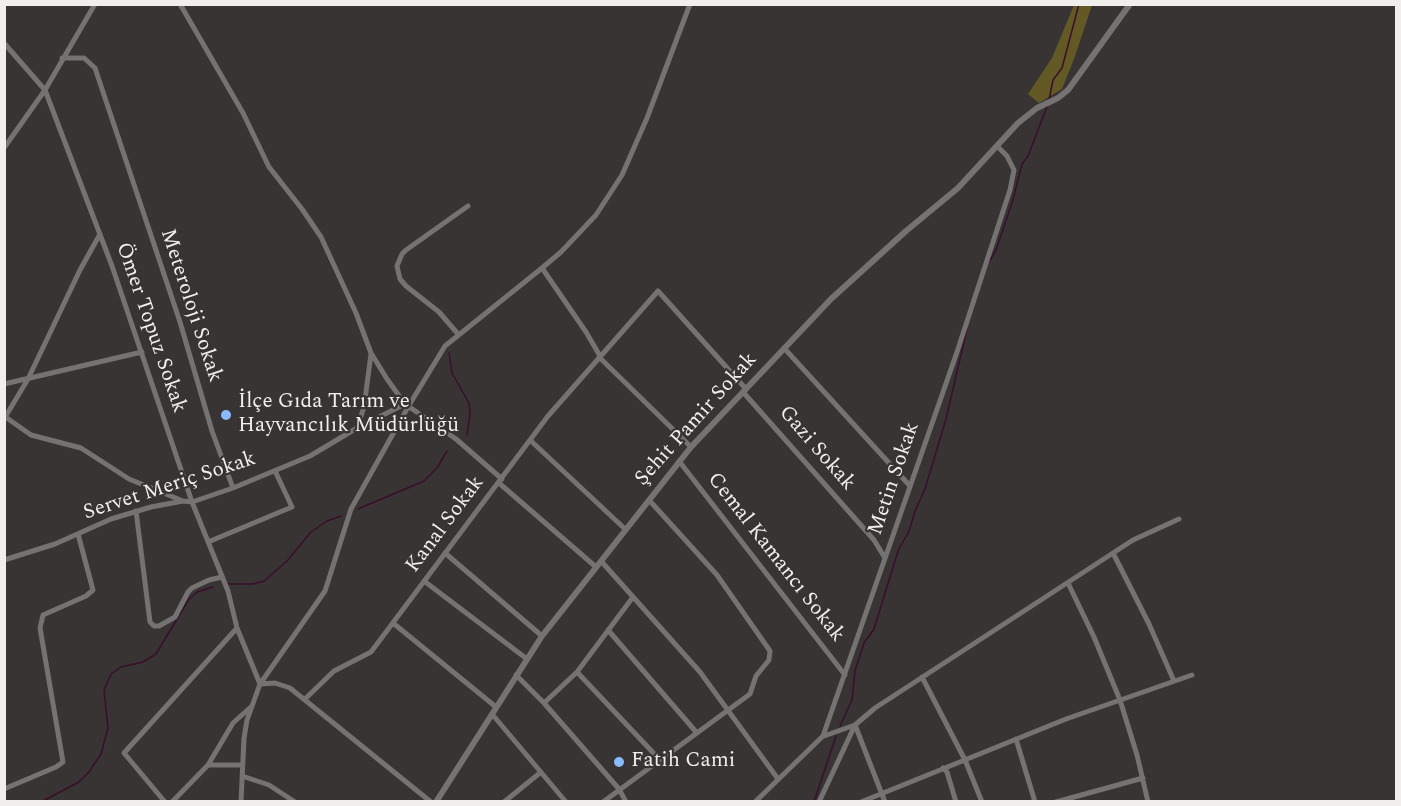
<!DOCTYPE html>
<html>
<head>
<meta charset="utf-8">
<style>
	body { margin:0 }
	#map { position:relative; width:1401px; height:806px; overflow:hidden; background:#373433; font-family:Spectral,serif }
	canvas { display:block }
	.frame { position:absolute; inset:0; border:6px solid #f1efee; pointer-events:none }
</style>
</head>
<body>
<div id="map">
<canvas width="1401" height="806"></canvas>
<div class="frame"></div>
</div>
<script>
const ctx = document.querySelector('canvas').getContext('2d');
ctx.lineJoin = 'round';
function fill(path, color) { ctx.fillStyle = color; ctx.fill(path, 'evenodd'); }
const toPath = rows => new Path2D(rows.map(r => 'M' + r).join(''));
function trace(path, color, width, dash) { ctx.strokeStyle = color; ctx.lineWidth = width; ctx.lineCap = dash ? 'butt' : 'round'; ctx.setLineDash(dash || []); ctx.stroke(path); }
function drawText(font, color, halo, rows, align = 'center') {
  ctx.font = font + ' Spectral,serif'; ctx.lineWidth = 4.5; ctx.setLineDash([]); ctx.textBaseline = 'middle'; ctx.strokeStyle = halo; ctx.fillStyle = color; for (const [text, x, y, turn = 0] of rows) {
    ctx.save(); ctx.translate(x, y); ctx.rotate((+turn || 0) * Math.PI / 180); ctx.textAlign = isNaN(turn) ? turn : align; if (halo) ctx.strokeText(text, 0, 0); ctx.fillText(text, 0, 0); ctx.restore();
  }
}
fill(toPath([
	[1074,5,1092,5,1074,59,1062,89,1039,103,1028,94,1052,58]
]), '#635925');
trace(toPath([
	[1049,100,1053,80,1062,68,1079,4],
	[989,262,996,250,1012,203,1022,164,1028,156,1048,104],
	[449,353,452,373,469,403,470,414,467,435],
	[358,509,424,481,437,468,447,451],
	[227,584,253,584,264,581,287,561,311,532,327,521,341,516],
	[840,726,852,700,855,671,864,643,874,629,898,551,909,531,915,511,925,489,946,419,967,329],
	[41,802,79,782,89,772,101,754,108,728,104,690,111,674,121,667,143,662,156,654,189,599,197,592,213,587],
	[814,802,836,736]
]), '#3a0e2c', 1.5);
trace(toPath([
	[180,4,243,113,269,167,302,209,321,237,356,313,371,353,387,379,405,404,456,439,502,479],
	[4,43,45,90,112,266,192,502,228,591,237,628,260,684],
	[62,58,84,58,95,68,180,322,212,431,233,488],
	[4,148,45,90,95,4],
	[542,268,586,332,600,356],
	[458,334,439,312,406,286,400,279,397,266,402,254,406,250,468,206],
	[784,348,910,486],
	[599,357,691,447],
	[4,384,142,352],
	[743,392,874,540,885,558],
	[4,416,31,435,81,448,129,479,183,501],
	[4,419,28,379,80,270,100,234],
	[357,428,364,407,371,354],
	[530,440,625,529],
	[679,461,845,675],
	[499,483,596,567],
	[136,511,150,622,154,626,159,626,175,617,188,592,192,588,209,580,222,577],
	[208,542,292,507,275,471],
	[445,553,542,636],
	[1113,553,1149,624,1174,681],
	[4,560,55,544,111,519,151,507,183,501,192,502,233,488,310,456,357,428,405,404],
	[601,561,700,672,778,779],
	[424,581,527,659],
	[1068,583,1094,637,1120,700,1137,755,1148,802],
	[393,623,496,707],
	[608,630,697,733],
	[577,672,660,760],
	[516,675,544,703,619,789,626,802],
	[922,677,965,760,982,802],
	[260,684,275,683,290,688,431,802],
	[305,699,334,671,371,652,548,416,658,291,746,389],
	[544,703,577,672,633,597],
	[492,714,566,802],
	[824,736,855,725,885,802],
	[1016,739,1035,802],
	[208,765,242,765],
	[943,768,947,772,956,802],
	[242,776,269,785,295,802],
	[4,789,56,767,63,762,40,628,43,615,86,596,93,590,78,534],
	[165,802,124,753,237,628],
	[172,802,208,765,233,723,252,706],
	[241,802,244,738,247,720,260,684,325,591,351,509,408,407,445,346,542,268,561,252,596,215,622,175,647,118,690,4],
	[504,802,541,772],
	[603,802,750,694,756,676,769,660,770,651,717,575,649,500],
	[755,802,823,736,957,352,1010,190,1014,170,1007,156,997,146],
	[819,802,855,725,875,708,1133,540,1179,519],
	[861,802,1066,719,1192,675],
	[1056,802,1143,778]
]), '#747372', 5);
trace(toPath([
	[436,802,542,636,691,447,831,299,906,231,958,188,1018,123,1037,108,1058,98,1068,90,1130,4]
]), '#747372', 6);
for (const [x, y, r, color] of [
	[226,415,6,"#89bafc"],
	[619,762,6,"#89bafc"]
]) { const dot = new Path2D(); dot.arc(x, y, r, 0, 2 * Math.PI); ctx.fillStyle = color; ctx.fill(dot); trace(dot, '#373433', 2); }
drawText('21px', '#f1efee', '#373433', [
	["Meteroloji Sokak",190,306,72],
	["Ömer Topuz Sokak",150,328,71],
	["Şehit Pamir Sokak",697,420,-48],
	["Gazi Sokak",816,449,49],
	["Metin Sokak",895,479,-71],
	["Servet Meriç Sokak",170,487,-18],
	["Kanal Sokak",446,525,-53],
	["Cemal Kamancı Sokak",775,558,52]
]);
drawText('21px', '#f1efee', '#373433', [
	["İlçe Gıda Tarım ve",238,403],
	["Hayvancılık Müdürlüğü",238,427],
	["Fatih Cami",631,762]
], 'left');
</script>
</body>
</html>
